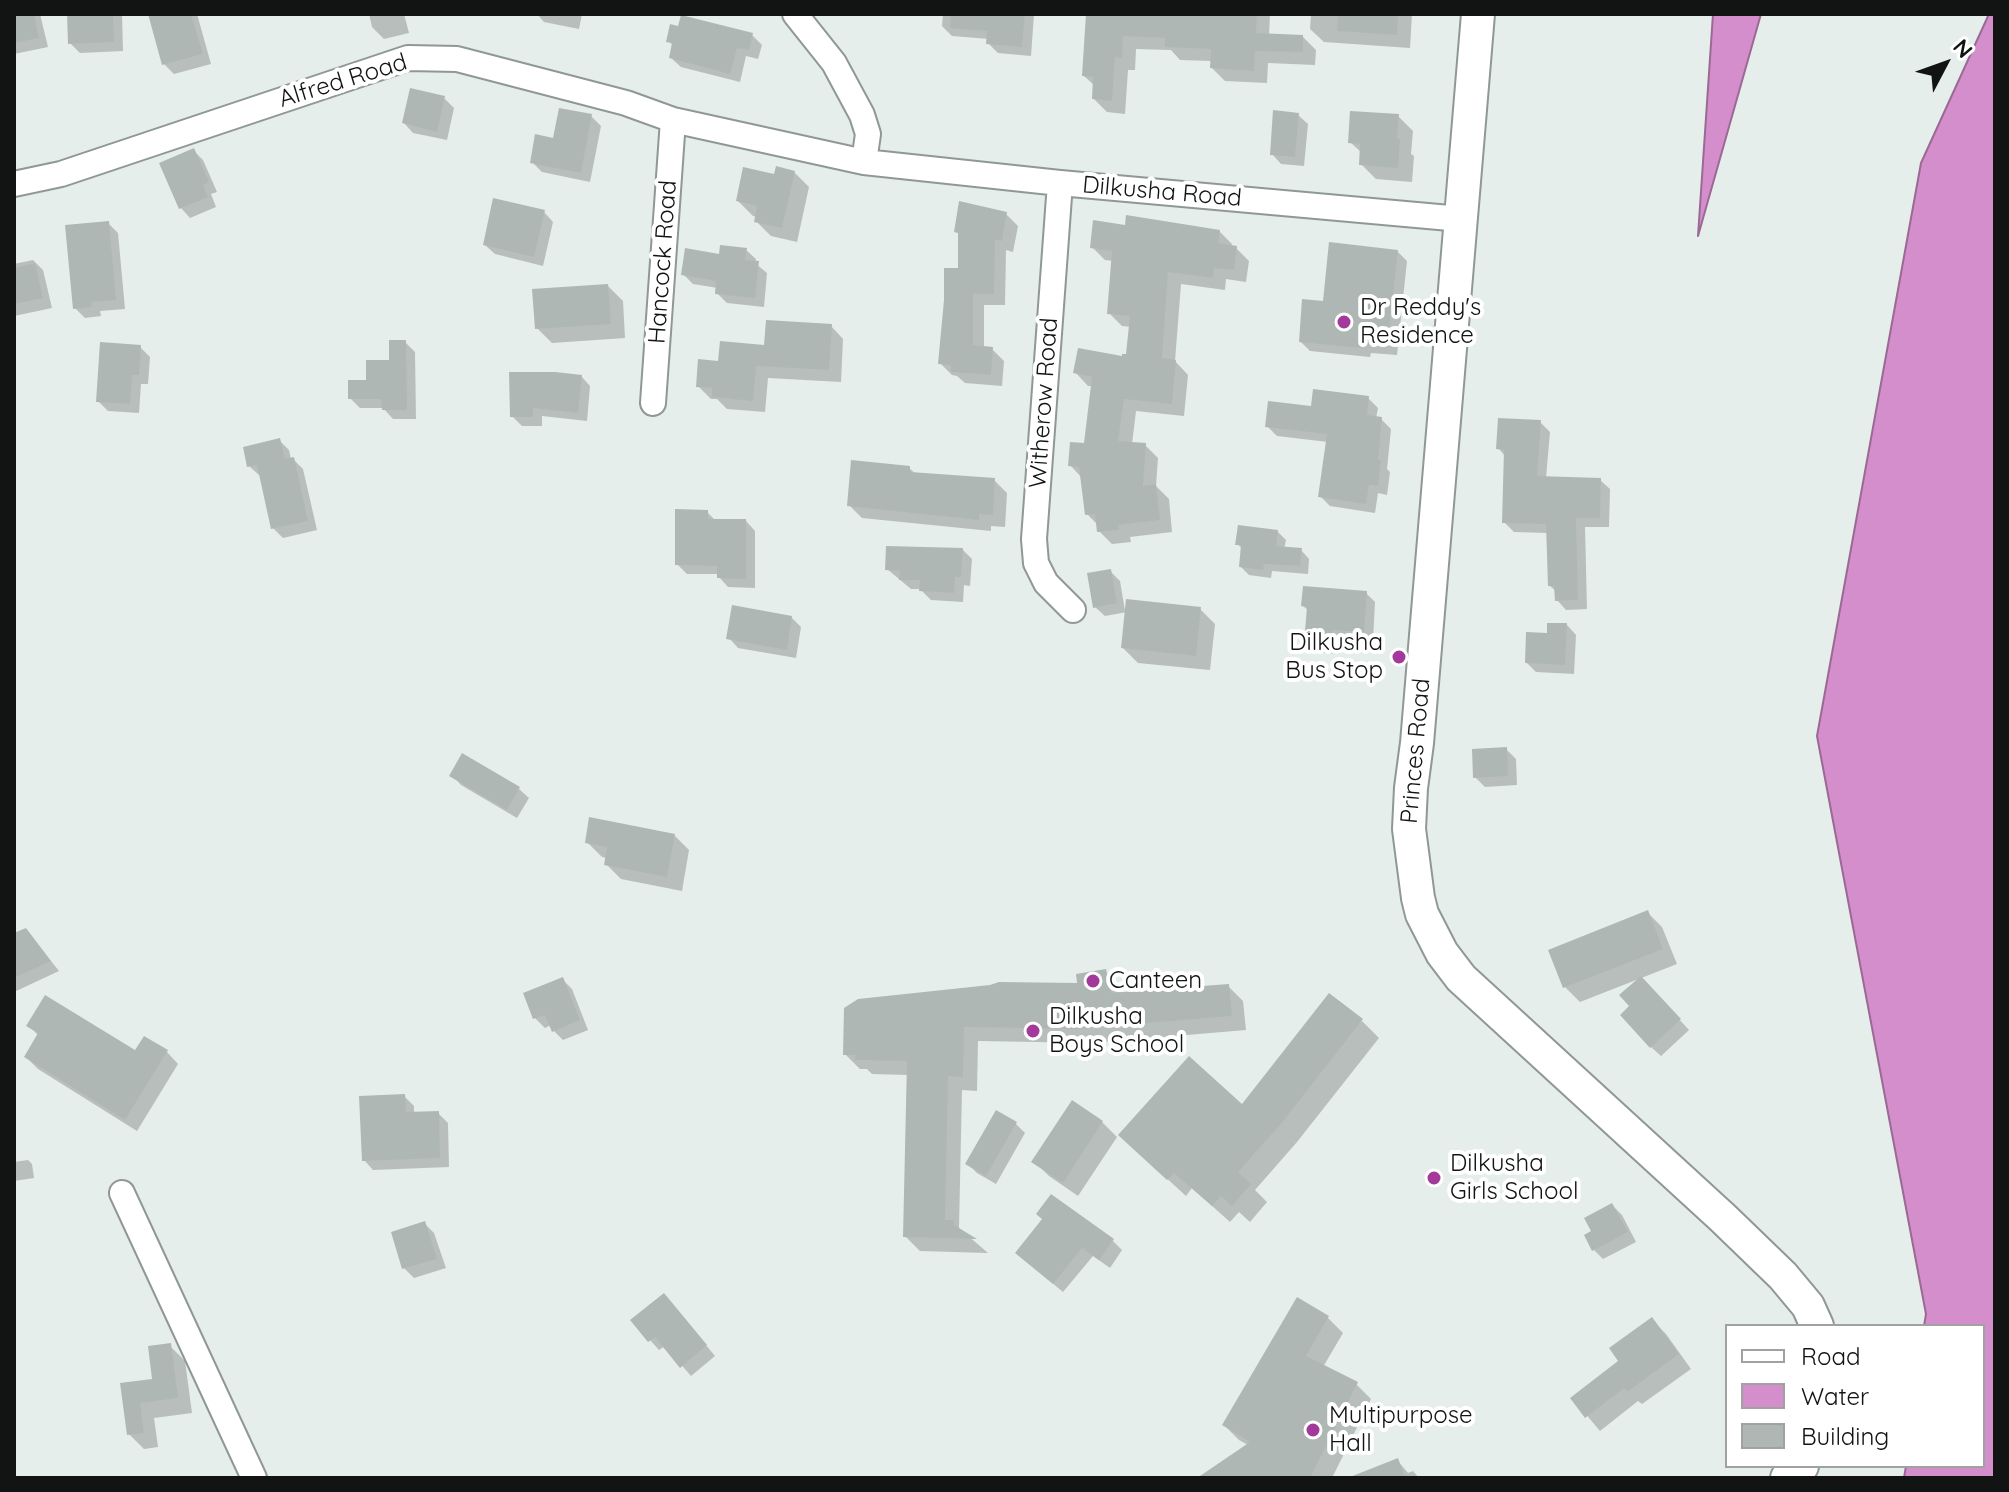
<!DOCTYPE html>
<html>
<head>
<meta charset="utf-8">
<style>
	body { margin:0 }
	#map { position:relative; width:2009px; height:1492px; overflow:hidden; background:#e5eeeb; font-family:Quicksand,sans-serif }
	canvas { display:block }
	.frame { position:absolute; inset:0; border:16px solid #111413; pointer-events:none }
	.legend { position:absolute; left:1725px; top:1324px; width:260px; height:144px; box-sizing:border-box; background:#fff; border:2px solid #a0a1a1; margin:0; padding:10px 14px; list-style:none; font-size:24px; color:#111413 }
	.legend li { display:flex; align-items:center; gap:16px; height:40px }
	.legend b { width:40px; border:2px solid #a0a1a1 }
	.north { position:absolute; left:1905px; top:24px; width:80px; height:80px; -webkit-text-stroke:6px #fff; paint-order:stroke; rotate:49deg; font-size:22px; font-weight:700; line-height:32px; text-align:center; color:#111413 }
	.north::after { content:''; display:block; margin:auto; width:28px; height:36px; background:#111413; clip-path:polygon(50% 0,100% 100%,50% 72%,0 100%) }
</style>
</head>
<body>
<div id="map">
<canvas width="2009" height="1492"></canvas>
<div class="frame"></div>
<ul class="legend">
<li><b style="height:10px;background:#fff"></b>Road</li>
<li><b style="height:22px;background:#d58ecc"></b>Water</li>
<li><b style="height:22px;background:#afb7b4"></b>Building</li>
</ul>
<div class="north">N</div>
</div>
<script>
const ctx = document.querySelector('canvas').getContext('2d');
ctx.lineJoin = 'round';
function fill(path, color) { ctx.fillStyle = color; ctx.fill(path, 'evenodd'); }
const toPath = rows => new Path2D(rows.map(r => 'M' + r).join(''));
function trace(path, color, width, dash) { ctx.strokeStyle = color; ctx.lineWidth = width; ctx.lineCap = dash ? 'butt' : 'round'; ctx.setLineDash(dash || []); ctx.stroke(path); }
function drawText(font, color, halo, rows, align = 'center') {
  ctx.font = font + ' Quicksand,sans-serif'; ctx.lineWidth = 8; ctx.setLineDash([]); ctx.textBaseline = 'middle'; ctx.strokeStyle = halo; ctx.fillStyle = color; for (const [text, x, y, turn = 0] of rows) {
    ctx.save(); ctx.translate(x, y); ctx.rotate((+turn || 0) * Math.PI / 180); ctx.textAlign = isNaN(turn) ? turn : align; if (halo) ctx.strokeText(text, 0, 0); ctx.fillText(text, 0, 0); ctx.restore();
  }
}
const water = toPath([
	[1713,14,1761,14,1698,236,1713,14],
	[1989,14,1995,14,1995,1478,1904,1478,1906,1466,1983,1466,1983,1326,1924,1326,1926,1314,1817,736,1921,163,1989,14]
]);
fill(water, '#d58ecc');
trace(water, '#9a6994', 2);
fill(toPath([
	[14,14,40,14,48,47,14,54],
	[69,14,122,14,123,51,80,53,70,43],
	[150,14,197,14,211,64,174,74,164,64],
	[369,14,404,14,409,33,384,39,372,27],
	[537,14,582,14,579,29,544,22],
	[943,14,1034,14,1031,56,998,53,988,43,989,39,952,36,942,26],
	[1088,14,1270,14,1269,36,1302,36,1316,50,1315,65,1268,63,1267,83,1225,81,1212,68,1212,61,1180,60,1171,50,1136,49,1135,70,1128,70,1125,114,1107,112,1094,99,1095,86,1084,76],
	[1311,14,1412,14,1410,48,1324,42,1310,29],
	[752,35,762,45,758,59,746,56,740,82,681,67,671,58,674,46,668,41],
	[444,98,454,108,447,140,413,133,404,123],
	[1298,115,1308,124,1304,166,1281,164,1272,154],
	[591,116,601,126,590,182,542,172,532,162,555,140],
	[1398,116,1413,131,1411,154,1414,156,1412,182,1376,179,1361,164,1362,153,1350,142],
	[194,151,203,160,217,192,211,194,216,207,190,218,181,208],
	[794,172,809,187,797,242,771,236,756,221,757,217,753,216,738,201,775,176],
	[544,212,553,222,543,266,495,254,485,245],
	[1006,214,1018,226,1013,252,1006,250,1005,305,984,305,984,348,992,349,1004,361,1002,386,965,383,957,376,952,375,940,363,960,270,960,235,956,231],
	[108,223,118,233,125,309,100,311,101,316,85,318,75,308],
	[1126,227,1219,231,1232,244,1231,247,1236,248,1249,261,1246,282,1226,279,1225,290,1181,284,1175,361,1188,375,1184,416,1136,411,1132,444,1145,445,1158,458,1156,486,1169,499,1172,532,1130,537,1131,542,1112,544,1099,531,1098,525,1087,514,1082,478,1070,465,1086,445,1093,386,1088,386,1076,373,1128,357,1131,327,1122,326,1109,313,1113,261,1105,260,1092,247],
	[746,250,756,259,755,263,767,273,764,307,727,303,717,293,718,288,693,284,683,274,721,256],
	[1397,251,1407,261,1397,355,1371,353,1370,357,1310,351,1301,342,1325,303],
	[33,260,43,270,52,308,14,316,14,264],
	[608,286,623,301,625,338,552,343,537,328],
	[831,326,843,339,841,382,768,378,765,412,727,409,717,399,711,399,698,386,720,363],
	[405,342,415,352,416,419,393,419,383,408,360,408,350,398,391,362],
	[140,347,150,357,148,384,141,384,139,413,108,411,98,401],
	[581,376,590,386,587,421,542,416,542,426,522,426,512,416],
	[1368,398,1378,408,1376,418,1381,419,1391,429,1387,469,1390,472,1387,495,1378,493,1375,513,1330,506,1320,496,1328,442,1277,436,1267,426,1313,408],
	[1540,422,1550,432,1546,478,1600,480,1610,489,1609,527,1585,527,1587,609,1566,610,1557,600,1557,592,1550,586,1548,533,1514,532,1504,522,1505,456,1499,449],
	[280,441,289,450,291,459,293,459,303,469,317,530,283,538,273,528,261,475,259,475,249,466],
	[909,468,916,474,994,480,1007,493,1005,527,991,526,991,531,862,518,849,505],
	[707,512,716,521,746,521,755,531,755,588,728,587,719,577,719,574,687,574,677,564],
	[1277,531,1286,540,1284,549,1301,550,1309,559,1308,574,1272,571,1271,578,1249,575,1241,567,1243,549,1237,544],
	[962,549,972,559,970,586,964,585,963,602,931,600,920,589,911,589,887,569],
	[1110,571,1120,581,1125,611,1200,609,1215,624,1210,670,1138,663,1123,648,1127,612,1105,616,1095,607],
	[1366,593,1375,602,1373,641,1342,639,1340,654,1316,652,1307,642,1309,611,1303,606],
	[791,617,801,627,796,658,738,648,729,638],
	[1567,625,1576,635,1574,674,1536,672,1527,663,1549,635],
	[1506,749,1516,759,1517,785,1485,787,1475,777],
	[452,775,519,789,529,798,517,818,461,785],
	[674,835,689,850,682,891,621,879,606,864,607,858,602,857,587,842],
	[1647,912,1662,927,1677,964,1580,1002,1565,987],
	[14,935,35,941,59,971,14,992],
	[1105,971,1120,986,1122,994,1228,986,1243,1001,1246,1030,1092,1043,978,1041,977,1091,962,1090,959,1228,988,1253,920,1251,905,1236,909,1075,872,1074,867,1069,860,1069,845,1054,1080,986],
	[562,979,572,989,588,1030,563,1040,554,1031,551,1025,545,1028,535,1018],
	[1650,988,1689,1030,1661,1056,1651,1047,1632,1006],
	[1362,1021,1379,1038,1297,1142,1255,1190,1267,1202,1250,1222,1239,1212,1230,1222,1192,1188,1186,1196,1138,1152,1242,1107],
	[29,1026,136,1052,167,1052,178,1064,137,1131,38,1069,26,1057,39,1036],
	[404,1096,414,1106,414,1113,438,1113,448,1123,449,1167,373,1170,364,1160],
	[1102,1122,1117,1137,1078,1196,1049,1176,1034,1161],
	[1015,1123,1025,1133,996,1184,977,1173,967,1163],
	[28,1160,32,1164,34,1178,14,1181,14,1162],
	[1052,1196,1113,1241,1122,1250,1110,1268,1093,1256,1063,1292,1027,1262],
	[1612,1205,1622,1215,1636,1242,1603,1259,1594,1250],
	[425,1224,434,1233,446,1268,414,1278,404,1268,393,1234],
	[1298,1300,1328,1318,1343,1333,1323,1367,1356,1384,1371,1399,1332,1478,1201,1478,1248,1445,1239,1440,1224,1425],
	[673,1305,715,1356,691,1376,665,1346,659,1350,633,1321],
	[1652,1320,1666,1334,1691,1369,1642,1404,1638,1401,1600,1431,1573,1399,1621,1361],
	[170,1346,185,1361,192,1413,154,1418,158,1447,144,1449,129,1434,122,1385,154,1380],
	[1397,1460,1408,1473,1413,1471,1419,1478,1381,1478]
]), '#0003');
fill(toPath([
	[14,14,34,14,39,38,14,43],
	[67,14,113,14,114,42,68,44],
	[148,14,191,14,203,54,162,65],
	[951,14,1025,14,1022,47,986,44,987,31,950,28],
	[1086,14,1257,14,1256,33,1303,35,1303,52,1255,51,1254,71,1210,68,1211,49,1165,47,1165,38,1123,36,1122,58,1115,57,1112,101,1092,99,1093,77,1082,76],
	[1338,14,1398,14,1397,35,1337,31],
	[681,15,753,33,749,50,737,48,730,74,669,58,672,43,666,42,670,24,678,26],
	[410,88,445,96,437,132,402,123],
	[559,108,592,114,581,173,530,163,535,134,553,138],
	[1273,110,1299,113,1295,157,1270,155],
	[1350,111,1399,114,1397,139,1400,139,1398,168,1359,165,1360,144,1348,143],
	[194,148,209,182,203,185,208,197,179,209,159,163],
	[776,166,795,171,782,228,754,222,757,206,736,201,743,167,774,174],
	[493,198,545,210,534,257,483,245],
	[959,201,1007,212,1002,241,995,240,994,294,973,294,973,345,993,347,991,375,951,372,951,365,938,364,944,300,944,268,958,268,958,233,954,232],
	[1126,215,1220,230,1218,243,1237,246,1234,270,1214,268,1213,278,1168,272,1162,358,1176,360,1172,404,1124,399,1118,441,1146,443,1143,486,1156,484,1160,520,1118,525,1119,530,1097,532,1095,514,1085,515,1079,467,1068,466,1070,442,1084,443,1092,377,1073,373,1078,348,1122,356,1122,354,1126,354,1130,316,1107,314,1112,251,1090,248,1093,220,1125,225],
	[109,221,116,300,91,302,92,307,73,309,65,225],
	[1329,242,1398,250,1387,347,1362,344,1361,348,1299,342,1302,299,1323,301],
	[720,245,747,248,745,260,759,261,755,298,715,294,716,281,681,275,685,248,719,254],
	[35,263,43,298,14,304,14,268],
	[608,284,611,324,535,329,532,289],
	[766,320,832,324,829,370,756,366,753,401,712,397,712,388,696,387,698,359,718,361,720,341,764,345],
	[389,340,406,340,407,410,382,410,381,399,348,399,348,380,366,380,366,360,389,360],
	[100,342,141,345,139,375,132,375,130,404,96,402],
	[509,372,555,372,582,375,578,413,533,408,533,417,510,417],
	[1313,389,1369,396,1367,415,1382,417,1378,460,1381,460,1378,486,1369,485,1366,504,1318,497,1327,434,1265,427,1268,401,1311,406],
	[1498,418,1541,420,1537,476,1601,478,1600,518,1576,518,1578,600,1555,601,1554,586,1548,586,1546,524,1502,523,1504,450,1496,449],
	[280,438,285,459,294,457,308,521,271,529,257,465,247,467,243,447],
	[851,460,910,466,910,472,995,478,993,515,979,514,979,520,847,506],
	[675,509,708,510,708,519,746,519,746,579,717,578,717,566,675,565],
	[1238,525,1278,530,1276,546,1302,548,1300,566,1264,564,1263,570,1239,567,1241,545,1235,545],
	[886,546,963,548,961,577,955,577,954,593,919,591,920,580,899,580,900,571,885,570],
	[1111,569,1117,603,1093,608,1087,573],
	[1303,586,1367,591,1364,632,1332,630,1331,645,1304,643,1307,607,1301,606],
	[1126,599,1201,607,1196,656,1121,648],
	[732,605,792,616,787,650,726,639],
	[1547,623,1567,623,1565,665,1525,663,1526,632,1547,633],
	[1507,747,1508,776,1473,778,1472,749],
	[462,753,520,787,507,810,449,776],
	[589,817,675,834,667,877,604,865,607,847,585,843],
	[1648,910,1663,949,1563,988,1548,950],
	[26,928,51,961,14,978,14,933],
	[1106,969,1111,993,1229,984,1232,1016,1076,1029,964,1027,963,1077,948,1076,945,1220,954,1220,954,1225,977,1239,903,1237,907,1061,855,1060,855,1055,843,1055,844,1008,858,999,990,985,999,982,1077,983,1076,974],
	[1641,976,1681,1019,1650,1048,1620,1015,1629,1006,1619,995],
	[563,977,580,1020,552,1032,545,1015,533,1019,523,993],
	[1329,993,1363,1019,1280,1125,1238,1172,1251,1184,1232,1206,1221,1196,1212,1206,1174,1173,1167,1180,1118,1135,1189,1056,1242,1104],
	[45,995,135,1050,144,1036,168,1050,125,1120,24,1057,38,1033,26,1026],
	[405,1094,406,1112,439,1111,440,1158,362,1161,359,1096],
	[1072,1100,1103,1121,1063,1183,1031,1162],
	[996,1110,1017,1122,986,1176,965,1164],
	[1051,1194,1114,1239,1099,1260,1082,1248,1053,1284,1015,1253,1042,1219,1036,1214],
	[1612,1203,1628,1232,1592,1251,1584,1235,1591,1231,1584,1218],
	[425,1221,437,1259,402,1269,391,1232],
	[664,1293,707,1345,680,1368,655,1337,648,1342,630,1320],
	[1297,1297,1329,1316,1306,1356,1358,1382,1310,1478,1197,1478,1250,1442,1222,1425],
	[1652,1317,1679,1354,1627,1392,1624,1388,1585,1418,1570,1398,1618,1361,1609,1348],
	[171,1343,178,1398,140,1403,144,1433,127,1435,120,1383,152,1379,148,1346],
	[1398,1458,1405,1478,1350,1478,1350,1477]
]), '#afb7b4');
const minor = toPath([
	[795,14,834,63,862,115,868,134,864,162],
	[1060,183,1034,539,1036,563,1046,583,1073,610],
	[14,184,61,174,408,58,457,59,626,103,673,120,864,162,1060,183,1461,219],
	[653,403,673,120],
	[122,1193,254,1478]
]);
const major = toPath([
	[1478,14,1417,743,1411,788,1409,829,1418,898,1422,914,1442,953,1461,978,1723,1218,1783,1276,1808,1306,1817,1326],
	[1787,1478,1802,1466]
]);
trace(minor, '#909895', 28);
trace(major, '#909895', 36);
trace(minor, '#fff', 24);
trace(major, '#fff', 32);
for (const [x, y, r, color] of [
	[1344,322,8,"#a3399a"],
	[1399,657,8,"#a3399a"],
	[1093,981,8,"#a3399a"],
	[1033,1031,8,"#a3399a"],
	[1434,1178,8,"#a3399a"],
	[1313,1430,8,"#a3399a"]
]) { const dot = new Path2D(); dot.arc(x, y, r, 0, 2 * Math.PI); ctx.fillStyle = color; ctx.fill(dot); trace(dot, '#fff', 3); }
drawText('24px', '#111413', '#fff', [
	["Alfred Road",343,81,-17],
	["Dilkusha Road",1162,192,5],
	["Hancock Road",663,262,-86],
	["Witherow Road",1044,403,-86],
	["Princes Road",1416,751,-85]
]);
drawText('24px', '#111413', '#fff', [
	["Dr Reddy's",1360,308],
	["Residence",1360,336],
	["Dilkusha",1383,643,"right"],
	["Bus Stop",1383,671,"right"],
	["Canteen",1109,981],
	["Dilkusha",1049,1017],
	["Boys School",1049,1045],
	["Dilkusha",1450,1164],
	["Girls School",1450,1192],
	["Multipurpose",1329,1416],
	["Hall",1329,1444]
], 'left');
</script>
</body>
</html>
